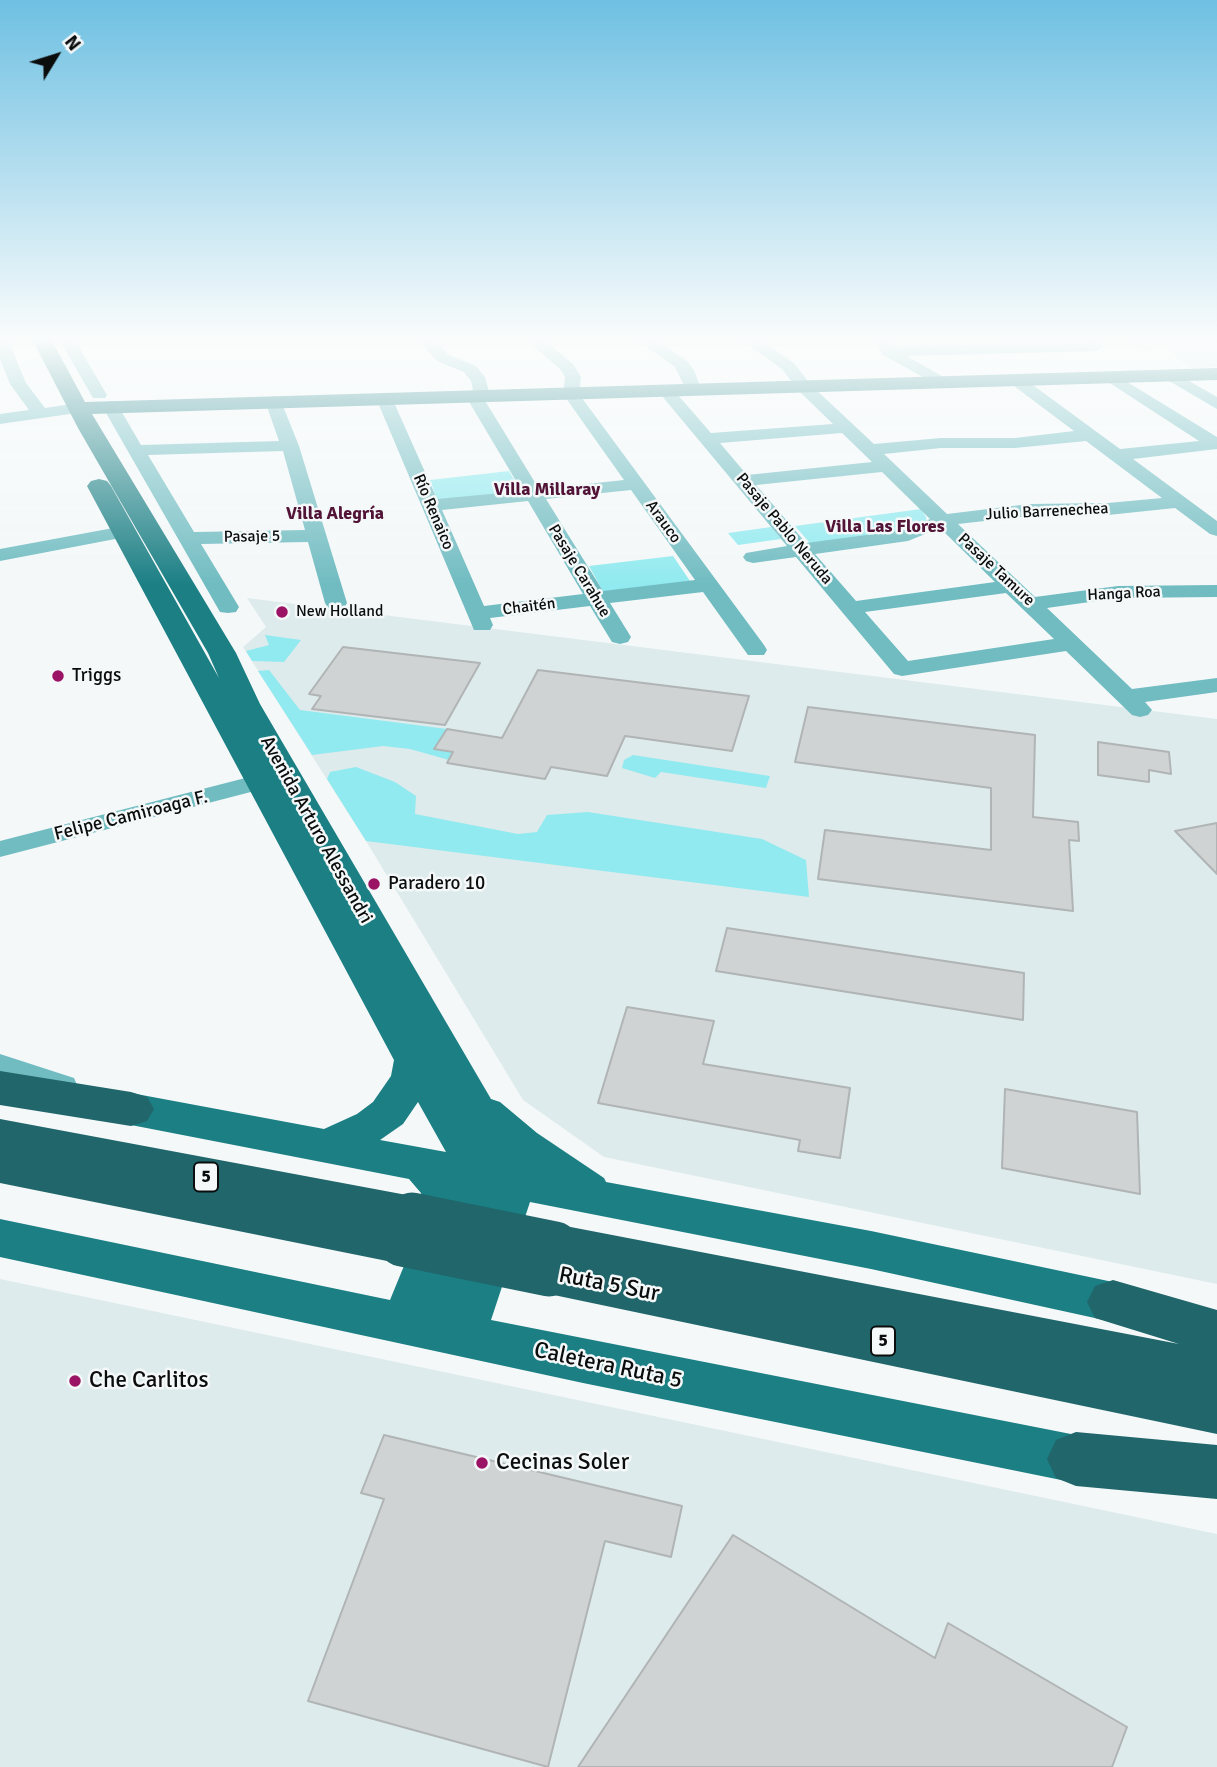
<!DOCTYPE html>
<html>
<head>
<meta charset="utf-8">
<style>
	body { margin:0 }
	#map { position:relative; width:1217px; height:1767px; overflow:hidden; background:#f4f8f9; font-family:Signika,sans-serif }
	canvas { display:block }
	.north { position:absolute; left:21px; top:21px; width:70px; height:70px; -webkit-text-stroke:5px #f4f8f9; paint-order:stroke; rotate:52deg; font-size:19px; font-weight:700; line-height:28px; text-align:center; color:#0b0d0d }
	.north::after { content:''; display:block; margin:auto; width:24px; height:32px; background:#0b0d0d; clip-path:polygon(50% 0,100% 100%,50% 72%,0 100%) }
</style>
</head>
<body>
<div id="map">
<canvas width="1217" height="1767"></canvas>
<div class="north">N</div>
</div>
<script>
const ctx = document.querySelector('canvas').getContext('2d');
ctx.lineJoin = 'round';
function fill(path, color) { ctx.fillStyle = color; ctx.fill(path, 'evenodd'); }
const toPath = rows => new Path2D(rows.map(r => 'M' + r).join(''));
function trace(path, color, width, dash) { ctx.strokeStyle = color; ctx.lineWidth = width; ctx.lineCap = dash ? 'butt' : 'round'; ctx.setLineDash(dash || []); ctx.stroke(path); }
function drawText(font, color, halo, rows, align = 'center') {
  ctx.font = font + ' Signika,sans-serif'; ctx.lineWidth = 5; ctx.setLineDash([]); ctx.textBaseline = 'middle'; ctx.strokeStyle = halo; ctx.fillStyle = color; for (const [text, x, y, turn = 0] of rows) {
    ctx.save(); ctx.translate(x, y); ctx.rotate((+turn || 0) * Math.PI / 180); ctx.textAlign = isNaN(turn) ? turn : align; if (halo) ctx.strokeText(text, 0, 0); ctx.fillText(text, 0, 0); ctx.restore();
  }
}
fill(toPath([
	[1217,337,1217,367,1189,368,1167,348,1141,351,1126,337],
	[247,598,1217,719,1217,1284,604,1157,523,1100,366,841,243,647,266,627],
	[0,1279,1217,1534,1217,1767,0,1767]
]), '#deebec');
fill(toPath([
	[509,471,522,493,438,502,430,480],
	[921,509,926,517,927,525,815,549,795,526],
	[771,527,781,539,738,545,728,533],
	[673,556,690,581,604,593,589,566],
	[265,635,301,640,284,662,252,661,246,651,269,645],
	[269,670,300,710,447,729,435,749,453,752,449,760,410,749,383,746,312,755,258,671],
	[633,755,770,776,766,788,661,772,655,778,622,768,624,760],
	[356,767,395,782,416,796,415,814,518,834,537,832,547,815,588,812,762,839,806,860,809,897,366,841,327,779,330,772]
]), '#91eaef');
const building = toPath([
	[343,647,480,663,445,725,312,709,321,696,309,694,343,647],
	[538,670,749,696,732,751,625,736,607,776,551,767,545,779,447,763,453,752,434,749,447,729,502,738,538,670],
	[808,707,1035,735,1033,817,1078,822,1079,841,1069,840,1073,911,818,879,825,830,991,850,991,788,795,762,808,707],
	[1098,742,1169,752,1171,774,1149,770,1149,782,1098,775,1098,742],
	[1217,823,1217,874,1175,831,1217,823],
	[727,928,1024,973,1023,1020,716,971,727,928],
	[627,1007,714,1021,703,1064,850,1088,840,1158,798,1151,800,1140,598,1103,627,1007],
	[1005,1089,1137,1112,1140,1194,1002,1168,1005,1089],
	[384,1435,682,1506,671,1557,605,1541,548,1767,308,1701,384,1499,361,1493,384,1435],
	[733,1535,935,1658,948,1623,1127,1727,1112,1767,578,1767,733,1535]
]);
fill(building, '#cfd3d3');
trace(building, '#b0b4b4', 2);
fill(toPath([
	[0,337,8,340,26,383,45,408,78,403,84,404,86,408,84,412,0,424,0,414,29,410,10,384,0,359,0,337],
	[58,337,73,337,107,395,105,398,93,398,58,337],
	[415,337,431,337,449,355,476,366,485,377,490,395,484,399,539,489,624,480,563,394,565,377,561,370,523,337,540,337,573,364,581,377,579,394,764,645,767,650,764,655,748,655,703,592,610,603,631,637,628,642,620,644,612,642,590,606,490,618,493,625,490,630,474,630,376,398,384,393,392,398,437,499,522,491,465,395,473,390,471,381,464,372,437,361,415,337],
	[631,490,695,580,603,591,546,499,631,490],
	[528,501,583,594,484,606,442,510,528,501],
	[633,337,651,337,687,361,694,370,701,389,699,392,687,392,675,367,633,337],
	[737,337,755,337,794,363,811,385,874,444,941,438,1015,438,1074,431,1010,383,1008,380,1010,377,1016,375,1022,377,1120,449,1199,441,1105,380,1103,377,1105,374,1111,372,1217,437,1217,449,1133,459,1217,521,1217,536,1210,534,1175,508,1108,515,1029,516,958,524,1035,597,1118,586,1217,585,1217,597,1118,598,1047,608,1132,689,1217,678,1217,692,1145,702,1152,710,1148,715,1140,717,1132,715,1066,651,902,676,894,674,796,557,753,563,746,561,743,557,746,553,787,546,657,390,665,385,671,387,711,433,833,424,799,391,782,369,737,337],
	[842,433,872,462,747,475,720,443,842,433],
	[1086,441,1162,498,1108,503,1029,504,947,514,884,454,941,448,1015,448,1086,441],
	[882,472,930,519,904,530,806,543,756,485,882,472],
	[940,528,995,582,856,601,815,554,908,541,940,528],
	[1006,593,1054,639,908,661,865,612,1006,593],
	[872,337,887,337,893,347,1096,341,1104,346,1096,351,907,356,947,379,949,382,947,385,941,387,883,355,872,337],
	[1170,370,1217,397,1217,409,1164,378,1162,375,1164,372,1170,370],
	[273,396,281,401,299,446,347,603,344,608,328,608,325,603,308,542,201,544,239,607,236,612,228,613,220,612,102,406,110,401,116,402,141,445,279,441,265,401,273,396],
	[283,451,305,530,194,532,148,455,283,451],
	[124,526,134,532,131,536,0,561,0,549,124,526],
	[261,774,270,777,274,782,270,787,0,857,0,841,261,774],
	[0,1054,74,1078,78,1087,74,1096,62,1099,0,1078,0,1054]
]), '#70bcc1');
fill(toPath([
	[31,337,50,337,85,402,1217,368,1217,380,92,414,236,653,260,704,491,1099,500,1102,537,1133,604,1178,606,1182,871,1231,1113,1282,1130,1288,1137,1302,1130,1316,1113,1322,871,1269,530,1202,491,1320,1076,1435,1094,1442,1102,1459,1094,1476,1076,1483,583,1383,0,1257,0,1219,390,1300,422,1222,424,1210,421,1193,409,1179,131,1125,116,1120,110,1109,116,1098,131,1093,324,1129,357,1114,373,1102,391,1076,394,1060,87,486,91,481,99,479,107,481,111,486,219,678,208,653,78,428,31,337],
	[418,1102,446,1152,380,1140,403,1124,418,1102]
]), '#1b7f84');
fill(toPath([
	[0,1071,131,1092,147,1097,154,1109,147,1121,131,1126,0,1105,0,1071],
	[0,1119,412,1196,429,1202,437,1216,429,1230,422,1233,427,1243,420,1258,402,1264,0,1183,0,1119],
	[555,1224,1179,1344,1095,1318,1087,1302,1095,1286,1113,1280,1217,1310,1217,1434,549,1294,531,1288,523,1273,531,1258,536,1256,530,1245,537,1230,555,1224],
	[1076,1432,1217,1445,1217,1499,1076,1486,1056,1478,1047,1459,1056,1440,1076,1432]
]), '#20666a');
trace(toPath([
	[412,1216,555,1245],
	[402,1243,549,1273]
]), '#20666a', 47);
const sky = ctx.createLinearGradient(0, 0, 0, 585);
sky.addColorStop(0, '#6ec0e2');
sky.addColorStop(0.58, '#fafcfc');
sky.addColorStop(1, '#fafcfc00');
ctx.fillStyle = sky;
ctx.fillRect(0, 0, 1217, 585);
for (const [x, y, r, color] of [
	[282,612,7,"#9b1365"],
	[58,676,7,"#9b1365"],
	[374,884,7,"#9b1365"],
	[75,1381,7,"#9b1365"],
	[482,1463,7,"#9b1365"]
]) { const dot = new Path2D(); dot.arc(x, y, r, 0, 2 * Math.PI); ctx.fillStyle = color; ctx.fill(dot); trace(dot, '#f4f8f9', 2.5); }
drawText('16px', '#0b0d0d', '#f4f8f9', [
	["Río Renaico",433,512,67],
	["Julio Barrenechea",1047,512,-3],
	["Arauco",663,522,54],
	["Pasaje Pablo Neruda",784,529,50],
	["Pasaje 5",252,537,-1],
	["Pasaje Tamure",996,570,43],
	["Pasaje Carahue",579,571,59],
	["Hanga Roa",1124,594,-3],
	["Chaitén",529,607,-7]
]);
drawText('16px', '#0b0d0d', '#f4f8f9', [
	["New Holland",296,612]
], 'left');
drawText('bold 18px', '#511336', '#f4f8f9', [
	["Villa Millaray",547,490],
	["Villa Alegría",335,514],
	["Villa Las Flores",885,527]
]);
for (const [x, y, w] of [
	[206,1177,24],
	[883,1341,24]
]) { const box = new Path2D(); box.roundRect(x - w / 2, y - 14.5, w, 29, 5); ctx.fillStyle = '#f4f8f9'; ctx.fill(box); trace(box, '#0b0d0d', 2); }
drawText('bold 18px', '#0b0d0d', null, [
	["5",206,1177],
	["5",883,1341]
]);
drawText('19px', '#0b0d0d', '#f4f8f9', [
	["Triggs",72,676],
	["Paradero 10",388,884]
], 'left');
drawText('19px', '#0b0d0d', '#f4f8f9', [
	["Felipe Camiroaga F.",131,816,-14],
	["Avenida Arturo Alessandri",316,830,61]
]);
drawText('23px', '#0b0d0d', '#f4f8f9', [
	["Ruta 5 Sur",609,1285,11],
	["Caletera Ruta 5",608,1366,12]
]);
drawText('23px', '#0b0d0d', '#f4f8f9', [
	["Che Carlitos",89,1381],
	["Cecinas Soler",496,1463]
], 'left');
</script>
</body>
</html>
